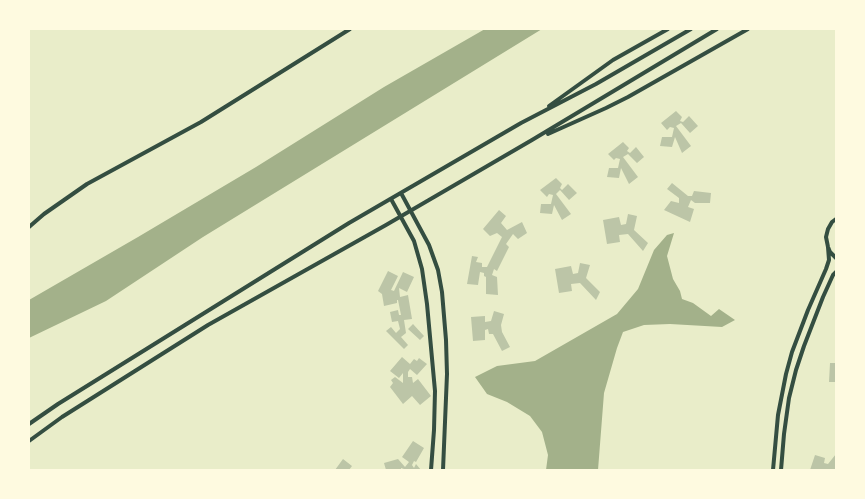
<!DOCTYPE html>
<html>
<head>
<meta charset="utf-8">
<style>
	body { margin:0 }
	#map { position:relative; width:865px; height:499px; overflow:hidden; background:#e9edc9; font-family:"Asap Condensed",sans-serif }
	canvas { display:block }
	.frame { position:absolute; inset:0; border:30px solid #fefae0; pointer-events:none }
</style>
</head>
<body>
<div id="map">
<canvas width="865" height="499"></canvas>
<div class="frame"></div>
</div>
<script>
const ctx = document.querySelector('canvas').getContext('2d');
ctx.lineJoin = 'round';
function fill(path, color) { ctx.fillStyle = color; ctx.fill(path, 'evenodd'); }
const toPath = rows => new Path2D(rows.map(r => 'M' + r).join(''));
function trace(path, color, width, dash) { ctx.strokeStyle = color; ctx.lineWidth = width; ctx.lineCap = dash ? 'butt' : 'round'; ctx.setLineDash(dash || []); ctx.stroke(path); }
fill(toPath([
	[485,29,542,29,203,237,106,301,29,338,29,300,138,237,256,167,384,87],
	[674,233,667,256,673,279,680,291,682,299,693,303,711,316,719,309,735,320,722,327,670,324,644,325,623,332,617,348,604,393,598,470,546,470,548,455,542,432,530,416,507,402,487,394,475,377,497,366,535,361,617,314,638,289,654,250,667,235]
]), '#a3b18a');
fill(toPath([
	[676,111,682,117,680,121,683,122,689,116,698,126,690,133,681,123,676,126,691,146,682,153,675,137,672,147,660,146,662,137,672,137,674,128,670,127,667,130,661,123],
	[623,142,629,148,627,151,630,153,636,147,644,157,637,163,628,154,623,157,638,177,629,184,621,168,619,178,607,177,609,168,618,168,620,159,616,158,614,160,608,154],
	[556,178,562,184,560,188,562,190,568,184,577,193,569,200,560,190,556,194,571,214,562,220,554,205,552,214,540,213,541,204,551,204,553,195,549,194,547,197,540,190],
	[672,183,688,196,692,196,694,191,711,193,710,203,695,203,691,200,688,207,694,209,690,222,664,210,671,201,679,203,679,198,667,189],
	[499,210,506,216,501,223,507,230,522,222,527,233,518,239,513,234,506,244,509,247,497,271,494,269,492,275,497,277,498,295,486,294,486,277,484,276,484,273,480,272,478,285,467,284,472,256,478,257,476,262,482,263,482,267,487,267,502,237,497,233,490,236,483,229],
	[628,214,637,216,634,230,648,243,643,251,628,234,619,235,620,242,607,244,603,220,619,217,621,225,626,224],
	[580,263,590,265,586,278,600,292,596,300,580,283,571,284,572,291,559,293,555,269,571,266,573,274,578,273],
	[388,271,398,276,391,290,394,291,403,272,414,277,407,292,399,288,400,297,408,295,412,319,404,320,406,333,401,337,408,345,404,349,386,331,391,327,396,333,400,329,398,321,392,322,390,312,398,310,399,315,401,315,398,300,397,300,397,303,384,306,382,294,378,291],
	[494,311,504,314,501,325,502,332,510,347,502,351,493,334,489,334,488,329,485,330,485,340,473,341,471,317,485,316,485,322,491,321],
	[413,324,424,336,420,340,408,329],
	[402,357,410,364,414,359,417,361,419,358,427,364,417,375,410,369,408,372,408,377,412,377,413,383,418,379,431,396,420,405,412,396,403,404,390,387,393,383,391,380,395,377,403,383,403,373,399,378,390,371],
	[830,363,836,363,836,382,829,382],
	[413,441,424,448,416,462,414,461,412,465,414,468,416,464,421,470,405,470,404,469,401,468,401,470,386,470,384,463,398,459,405,467,409,462,402,457],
	[836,454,836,470,810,470,815,455,825,458,824,463,828,464],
	[343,459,352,466,349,470,335,470]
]), '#bcc5a7');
trace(toPath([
	[549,106,613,60,668,29],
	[548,134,606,108,628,97,748,29],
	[401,193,429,245,438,270,442,292,446,340,447,374,443,470],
	[391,199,414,241,422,269,427,304,435,391,434,430,431,470],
	[836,219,832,222,828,229,826,237,828,247,830,252,836,258],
	[29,227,44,214,87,184,201,122,350,29],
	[29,424,58,404,349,223,521,123,596,84,691,29],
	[29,441,62,417,208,325,386,225,532,140,717,29],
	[773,470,778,415,786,374,792,352,808,310,826,269,829,260,828,247],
	[781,470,784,434,789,398,796,370,804,346,823,297,833,275,836,272]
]), '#344e41', 4);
</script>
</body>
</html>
